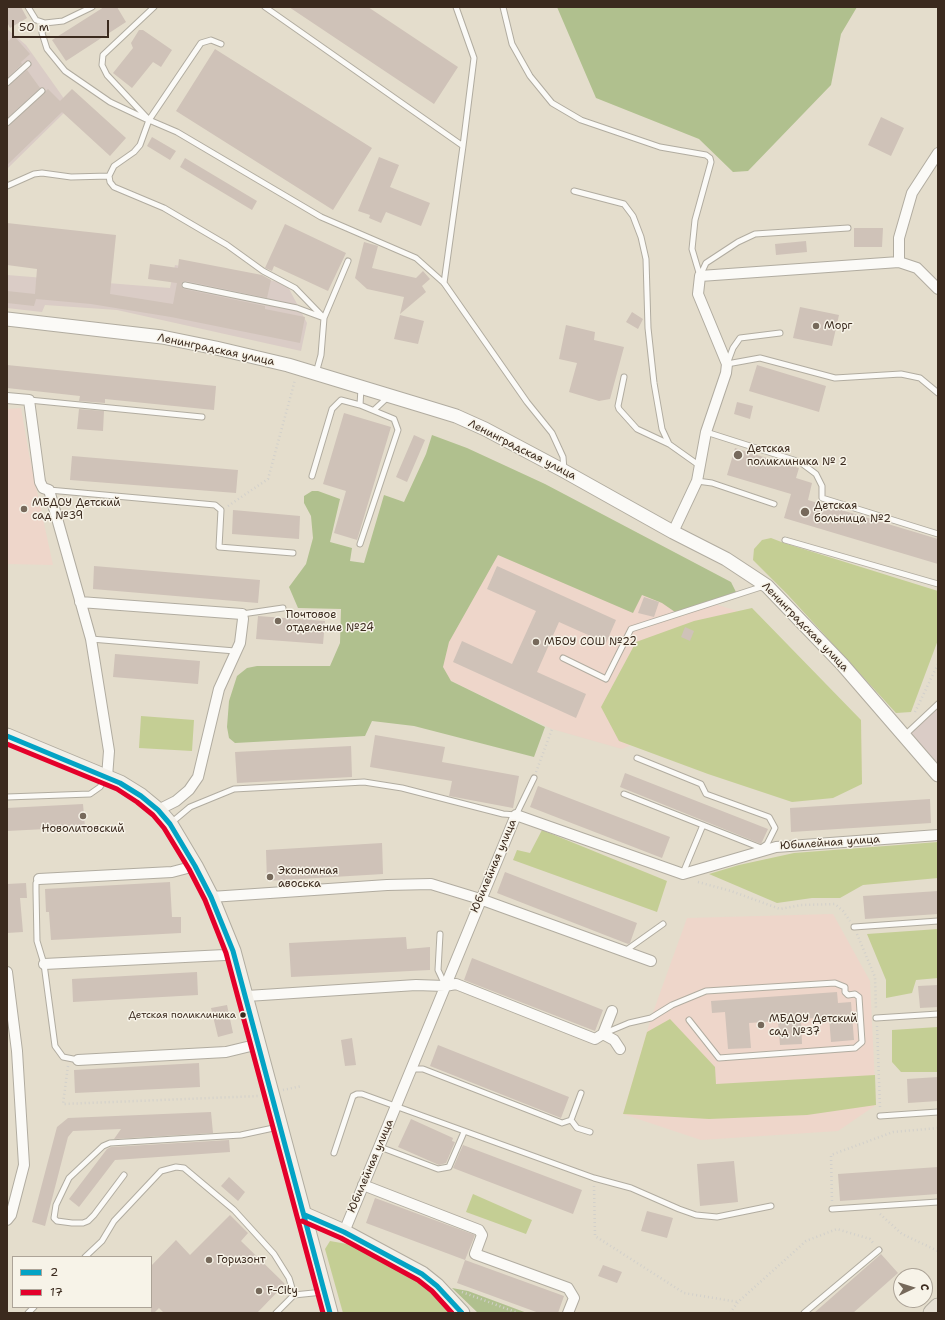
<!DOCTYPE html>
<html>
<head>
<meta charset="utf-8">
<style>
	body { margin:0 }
	#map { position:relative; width:945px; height:1320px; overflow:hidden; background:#e4ddcc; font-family:"Shantell Sans",sans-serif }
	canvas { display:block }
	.frame { position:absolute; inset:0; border:8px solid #3b2a1e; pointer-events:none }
	.legend { position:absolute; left:12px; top:1256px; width:140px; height:52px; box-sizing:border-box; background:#f7f3e8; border:1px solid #aca397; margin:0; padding:5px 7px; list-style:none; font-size:12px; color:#3b2a1e }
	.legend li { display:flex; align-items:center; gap:8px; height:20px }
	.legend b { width:20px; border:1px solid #aca397 }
	.north { position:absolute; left:893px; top:1268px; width:40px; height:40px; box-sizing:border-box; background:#f7f3e8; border:1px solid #aca397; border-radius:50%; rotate:86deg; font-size:11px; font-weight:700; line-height:16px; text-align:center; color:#3b2a1e }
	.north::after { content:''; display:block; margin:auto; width:14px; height:18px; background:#76695b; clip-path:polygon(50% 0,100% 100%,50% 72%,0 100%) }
	.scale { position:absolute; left:12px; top:20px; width:97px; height:18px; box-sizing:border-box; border:2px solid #3b2a1e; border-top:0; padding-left:5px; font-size:12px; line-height:14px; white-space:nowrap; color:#3b2a1e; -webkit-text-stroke:3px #f7f3e8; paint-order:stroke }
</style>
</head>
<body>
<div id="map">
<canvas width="945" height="1320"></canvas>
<div class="frame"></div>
<ul class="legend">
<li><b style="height:5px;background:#03a3c5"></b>2</li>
<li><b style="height:5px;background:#e4002b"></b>17</li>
</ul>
<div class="north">С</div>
<div class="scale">50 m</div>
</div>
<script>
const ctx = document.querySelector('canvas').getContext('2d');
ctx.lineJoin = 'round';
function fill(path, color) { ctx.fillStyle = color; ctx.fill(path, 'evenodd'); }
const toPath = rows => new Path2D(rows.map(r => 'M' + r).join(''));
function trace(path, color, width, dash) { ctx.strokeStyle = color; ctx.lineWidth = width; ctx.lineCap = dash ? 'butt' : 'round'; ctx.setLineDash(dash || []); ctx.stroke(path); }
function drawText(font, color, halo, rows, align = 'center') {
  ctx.font = font + ' "Shantell Sans",sans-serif'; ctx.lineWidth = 3; ctx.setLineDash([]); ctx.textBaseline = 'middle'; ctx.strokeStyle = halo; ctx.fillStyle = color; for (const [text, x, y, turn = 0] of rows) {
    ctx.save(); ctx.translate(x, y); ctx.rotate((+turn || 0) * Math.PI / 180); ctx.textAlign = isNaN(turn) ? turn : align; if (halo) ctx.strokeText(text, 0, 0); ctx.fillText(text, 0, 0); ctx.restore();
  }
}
fill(toPath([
	[21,408,29,454,53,565,7,564,7,409],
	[475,529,750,615,861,720,862,784,786,789,638,742,622,749,552,729,451,681,417,654],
	[833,914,870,981,876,1105,838,1131,701,1140,623,1114,651,1018,687,918]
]), '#eed6ca');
fill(toPath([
	[7,29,26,45,70,107,7,169],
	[175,265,286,283,307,323,301,351,117,310,45,305,42,312,7,308,7,275,170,288],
	[938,708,938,775,904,736]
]), '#daccc6');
fill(toPath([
	[771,538,784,543,938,591,938,640,911,712,896,713,788,595,753,560,754,549,762,540],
	[752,608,861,720,862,784,833,798,792,802,708,774,619,741,601,707,636,642,694,621],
	[141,716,194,720,192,751,139,748],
	[542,830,667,881,657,912,513,860,517,850,530,853],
	[938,842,938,878,863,885,840,898,812,898,777,903,709,874,739,865,794,853],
	[938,929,938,978,916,980,912,993,886,998,886,980,867,934],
	[670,1019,715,1067,716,1084,875,1075,876,1105,807,1115,709,1119,623,1114,647,1032],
	[938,1027,938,1072,901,1072,892,1062,892,1030],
	[473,1194,532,1220,526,1234,466,1212],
	[330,1241,347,1244,414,1273,457,1313,343,1313,325,1249]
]), '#c4ce94');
fill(toPath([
	[557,7,857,7,841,34,831,85,748,171,733,172,699,139,596,98],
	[432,435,467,448,545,484,731,582,736,592,675,612,662,603,642,595,633,613,498,555,449,642,443,667,451,681,545,727,534,757,414,726,372,721,365,736,235,743,229,738,227,727,229,701,237,676,247,668,257,666,330,666,340,643,341,609,298,608,289,587,306,564,313,538,311,516,304,503,304,496,312,491,318,491,340,499,330,542,352,548,350,561,364,563,384,495,404,502,426,454],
	[452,1288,468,1291,527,1313,478,1313]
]), '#b0c08e');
fill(toPath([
	[7,7,21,7,27,18,10,28,7,22],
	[104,7,117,7,126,22,66,61,52,40],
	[289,7,368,7,458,67,434,104],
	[139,30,143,30,172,50,161,67,153,62,132,88,113,73,133,48,131,43],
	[14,36,30,54,21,62,22,64,7,78,7,42],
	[215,49,372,148,333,210,176,111],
	[27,70,40,88,7,118,7,87],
	[48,89,60,101,72,89,126,138,110,156,62,112,7,165,7,127],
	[881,117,904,128,891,156,868,145],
	[152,137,176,151,170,160,147,146],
	[379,157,399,165,390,187,430,203,421,226,386,212,381,223,369,218,370,215,358,211],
	[185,158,257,201,252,210,180,167],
	[7,223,116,235,110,294,173,304,177,283,148,279,150,264,178,268,179,259,262,275,271,280,267,298,186,281,182,282,181,286,184,289,265,306,265,309,305,317,300,343,171,317,91,304,36,299,34,306,7,303,7,291,35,294,37,269,7,265],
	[285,224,346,253,328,291,274,266,272,271,265,268],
	[854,228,883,228,882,247,854,247],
	[806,241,807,252,776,255,775,244],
	[364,242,378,246,372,268,416,278,423,271,430,279,422,286,426,292,400,314,404,297,367,289,355,278],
	[800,307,839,315,832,346,793,338],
	[632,312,643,319,638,329,626,322],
	[400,315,424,321,418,344,394,339],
	[566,325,595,332,594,340,624,347,610,399,599,401,569,392,577,363,559,359],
	[7,365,216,386,214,410,105,399,105,403,79,401,80,396,7,388],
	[757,365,826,386,819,412,749,391],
	[737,402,753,406,750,419,734,414],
	[79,409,104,411,103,431,77,429],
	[344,413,391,427,357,540,334,533,346,491,323,484],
	[414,435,425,440,407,482,396,477],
	[735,448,799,468,796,478,812,483,808,500,938,539,938,564,784,518,791,494,727,475],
	[72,456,238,470,236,493,70,480],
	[233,510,300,516,299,539,232,534],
	[94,566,260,580,258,603,93,589],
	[497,566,616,620,606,643,559,622,537,672,586,694,576,718,453,662,462,641,512,664,536,611,487,589],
	[644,597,659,602,654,617,638,613],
	[258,616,325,621,323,644,256,639],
	[685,627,694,631,690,641,681,637],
	[115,654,200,661,198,684,113,677],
	[375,735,445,747,442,762,519,776,513,808,449,796,452,781,370,767],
	[351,746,352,777,237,783,235,752],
	[625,773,768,829,762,842,761,844,620,787],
	[538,786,670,837,662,858,530,807],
	[930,799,931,823,791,832,790,808],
	[83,804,85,827,7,831,7,808],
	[382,843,383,874,267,881,266,850],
	[505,872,637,923,630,943,628,944,497,893],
	[170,882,172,917,181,917,181,933,51,940,49,912,46,912,45,889],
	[26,883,27,898,20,898,23,932,7,933,7,884],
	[938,891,938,914,865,919,863,896],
	[406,937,407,949,430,947,430,970,291,977,289,943],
	[472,958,603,1010,595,1031,464,980],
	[197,972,198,995,73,1002,72,979],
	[938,985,938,1007,920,1008,918,986],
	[837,992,838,1003,851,1002,854,1040,831,1042,829,1017,801,1019,802,1044,780,1045,778,1021,749,1023,751,1048,728,1049,725,1012,712,1013,711,1001],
	[227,1005,233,1033,218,1037,211,1008],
	[352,1038,356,1065,345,1066,341,1040],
	[438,1045,569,1097,561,1118,430,1066],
	[199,1063,200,1087,75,1093,74,1070],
	[938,1077,938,1101,908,1103,907,1079],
	[211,1112,213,1133,114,1139,121,1129,73,1131,68,1137,45,1226,32,1222,57,1127,68,1118],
	[411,1119,453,1138,452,1141,455,1142,446,1163,439,1165,398,1147],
	[229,1140,230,1152,115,1160,79,1207,69,1199,107,1149,111,1147],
	[463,1145,582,1190,573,1214,453,1168],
	[734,1161,738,1202,700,1206,697,1164],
	[938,1167,938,1194,840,1201,838,1174],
	[229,1177,245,1192,238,1201,221,1186],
	[375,1198,475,1235,465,1260,366,1223],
	[647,1211,673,1218,667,1238,641,1231],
	[230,1215,248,1233,241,1241,285,1284,257,1313,164,1313,159,1308,154,1313,151,1313,151,1266,176,1240,190,1255],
	[881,1254,898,1273,853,1313,814,1313],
	[465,1260,564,1296,558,1313,539,1313,457,1283],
	[603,1265,622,1272,617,1283,598,1276]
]), '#cfc2b8');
const service = toPath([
	[28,7,36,20,45,23,63,21,92,7],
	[154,7,103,55,102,65,107,75,149,120,177,132,321,217,416,258,444,283,527,402,552,433,563,457,564,470],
	[265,7,463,146,444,283],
	[456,7,474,58,463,146],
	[503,7,512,44,530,76,552,103,581,120,660,147,706,155,710,158,711,162,695,220,692,249,700,276],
	[45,23,42,33,47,49,65,71,110,102,146,119],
	[221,44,211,40,201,43,149,120,140,145,134,152,114,166,109,176,110,182,114,187,164,208,227,245,263,271,295,288,324,318,348,261],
	[7,83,28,64],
	[7,123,42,91],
	[7,186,34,174,42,173,71,177,109,176],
	[574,191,624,204,633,216,641,237,646,259,648,328,654,383,662,429,669,444],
	[700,276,706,263,738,242,755,234,848,228],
	[185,285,297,308,324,318,321,355,316,373],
	[780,333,740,338,733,348,727,364,760,358,835,378,901,374,920,378,938,393],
	[624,377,618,406,619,409,637,429,669,444,700,466],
	[29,400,202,417],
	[360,405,361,388],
	[374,410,388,397],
	[706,432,800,462,816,474,822,486,822,498,938,534],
	[312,476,332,409,341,400,360,405,394,419,398,430,360,544],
	[697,481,712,483,774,504],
	[49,490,215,505,221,510,219,547,293,553],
	[785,540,938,584],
	[242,614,283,608],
	[91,639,235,651],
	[563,658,606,679,631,629,764,586],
	[905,735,938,704],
	[624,794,761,848,767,844,775,828,769,817,706,794,701,784,637,758],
	[7,797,90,794,100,787,105,779],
	[171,823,190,807,234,789,364,782,402,788,503,814,516,815,534,778],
	[683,873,703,825],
	[39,879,36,883,36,891,37,941,44,964,55,1046,63,1057,78,1060],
	[854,927,938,921],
	[440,934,438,970,445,985],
	[625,951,663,924],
	[876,1018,938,1014],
	[605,1033,629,1023,651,1018,672,1005,706,991,835,983,845,987,845,992,848,995,855,994,859,997,862,1042,855,1048,719,1058,689,1020],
	[411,1069,423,1069,562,1123,571,1120,581,1093],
	[880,1116,938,1112],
	[571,1120,577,1128,590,1132],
	[380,1147,438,1169,449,1167,464,1132],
	[334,1153,353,1096,357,1094,362,1094,594,1178,631,1188,679,1209,696,1215,717,1217,771,1206],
	[124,1175,94,1215,88,1221,83,1223,72,1223,57,1221,54,1218,56,1205,69,1178,103,1146,110,1143,241,1135,278,1127],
	[832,1209,938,1202],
	[85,1257,102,1241,114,1221,161,1171,176,1167,184,1168,234,1210,274,1254,289,1278,294,1295],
	[28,1313,34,1307],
	[276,1313,294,1295,323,1292],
	[804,1313,879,1250]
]);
const minor = toPath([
	[899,262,899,238,912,193,938,153],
	[7,398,29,400,40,482,43,488,49,490,91,639,109,751,107,777],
	[673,532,697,481,706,432,726,373,727,364,698,294,700,276,899,262,917,268,938,289],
	[80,602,242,614,243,619,240,643,219,689,198,777,189,790,176,801,158,810],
	[39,879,172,872,195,866],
	[211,897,387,885,431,884,480,899,651,961],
	[44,964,225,955,233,951],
	[7,972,17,1051,24,1165,11,1215,7,1220],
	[247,996,416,985,445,986,456,984,595,1039,603,1034,612,1011],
	[603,1034,614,1040,620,1049],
	[78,1060,226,1052,259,1044],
	[363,1185,479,1230,482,1235,475,1254,568,1288,574,1298,568,1313],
	[344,1232,516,815,683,874,776,847,938,835]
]);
const tertiary = toPath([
	[7,319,162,337,216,348,288,365,420,405,456,416,485,429,564,471,673,532,726,559,767,586,842,664,938,775]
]);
const secondary = toPath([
	[7,736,120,783,141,796,158,810,170,824,195,866,211,897,233,951,330,1313],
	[305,1215,344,1232,422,1274,437,1286,462,1313]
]);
const primary = toPath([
	[932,1313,938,1307]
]);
trace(service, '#b1aca0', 7);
trace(minor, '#b1aca0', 12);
trace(tertiary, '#b1aca0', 15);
trace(secondary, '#b1aca0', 17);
trace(primary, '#b1aca0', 19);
trace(toPath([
	[228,506,268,479,295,380],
	[915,712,938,664],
	[536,772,552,729],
	[698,882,731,891,780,909,801,905,835,904,843,911,850,921],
	[857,934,875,977,876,1010],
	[877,1026,880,1107],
	[68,1066,63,1104,259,1096],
	[283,1090,302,1086],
	[594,1186,595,1236,684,1293,738,1302],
	[832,1201,831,1155,893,1132,938,1128],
	[880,1214,902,1234,938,1251],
	[462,1292,518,1313],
	[730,1313,738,1302,806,1241,837,1229,870,1239,874,1244]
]), '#d2d0cb', 2.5, [1, 3]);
trace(service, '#fbfaf7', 5);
trace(minor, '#fbfaf7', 10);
trace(tertiary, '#fbfaf7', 13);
trace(secondary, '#f3f0e9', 15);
trace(primary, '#e7e0d4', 17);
trace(toPath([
	[7,736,120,783,141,796,158,810,170,824,195,866,211,897,233,951,330,1313],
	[305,1215,344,1232,422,1274,437,1286,462,1313]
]), '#03a3c5', 5);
trace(toPath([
	[7,744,117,789,137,802,153,815,164,828,189,869,205,900,226,953,323,1313],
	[302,1221,341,1238,418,1280,432,1291,452,1313]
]), '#e4002b', 5);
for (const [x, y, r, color] of [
	[816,326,4,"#76695b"],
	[738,455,5,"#76695b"],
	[24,509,4,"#76695b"],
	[805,512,5,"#76695b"],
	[278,621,4,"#76695b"],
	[536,642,4,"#76695b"],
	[83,816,4,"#76695b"],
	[270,877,4,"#76695b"],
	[243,1015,3.5,"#3b2a1e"],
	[761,1025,4,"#76695b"],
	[209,1260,4,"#76695b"],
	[259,1291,4,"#76695b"]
]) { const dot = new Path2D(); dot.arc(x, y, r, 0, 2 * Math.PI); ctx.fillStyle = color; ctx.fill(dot); trace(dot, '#f7f3e8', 1.5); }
drawText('10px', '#3b2a1e', '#f7f3e8', [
	["Детская поликлиника",236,1015]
], 'right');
drawText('11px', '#3b2a1e', '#f7f3e8', [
	["Морг",824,326],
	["Детская",747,449],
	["поликлиника № 2",747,462],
	["МБДОУ Детский",32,503],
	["сад №39",32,516],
	["Детская",814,506],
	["больница №2",814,519],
	["Почтовое",286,615],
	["отделение №24",286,628],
	["МБОУ СОШ №22",544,642],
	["Новолитовский",83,829,"center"],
	["Экономная",278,871],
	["авоська",278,884],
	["МБДОУ Детский",769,1019],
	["сад №37",769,1032],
	["Горизонт",217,1260],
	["F-City",267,1291]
], 'left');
drawText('11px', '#3b2a1e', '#f7f3e8', [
	["Ленинградская улица",216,350,12],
	["Ленинградская улица",522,450,27],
	["Ленинградская улица",805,627,46],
	["Юбилейная улица",830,843,-4],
	["Юбилейная улица",494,866,-67],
	["Юбилейная улица",371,1166,-67]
]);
</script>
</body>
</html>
